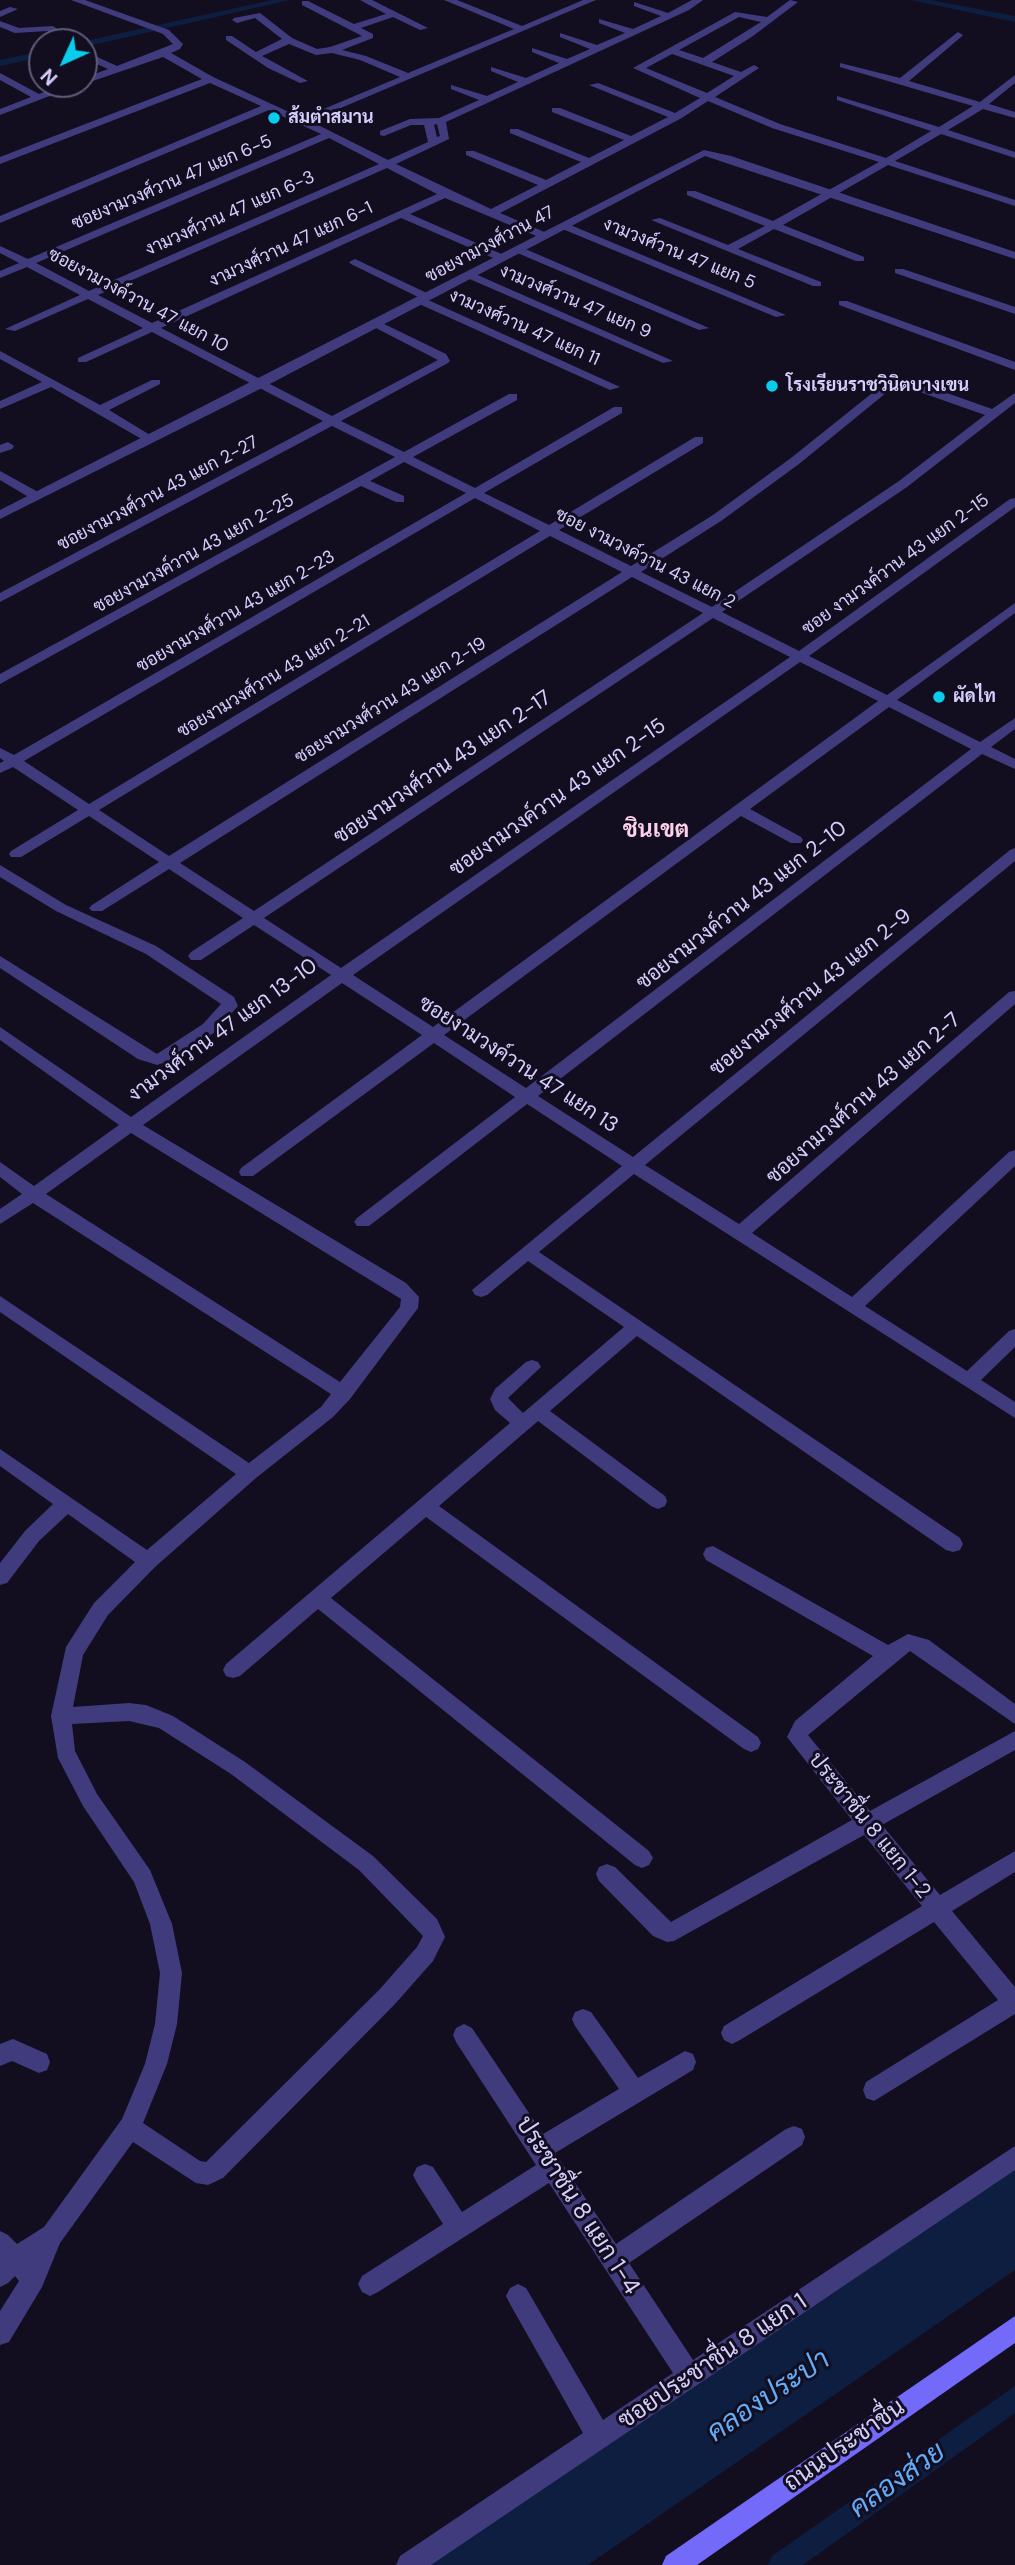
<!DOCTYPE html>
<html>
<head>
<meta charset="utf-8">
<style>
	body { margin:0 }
	#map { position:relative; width:1015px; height:2565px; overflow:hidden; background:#120e20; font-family:"DM Sans",sans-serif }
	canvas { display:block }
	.north { position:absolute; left:28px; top:28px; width:70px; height:70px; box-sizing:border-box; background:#120e20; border:2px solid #605b78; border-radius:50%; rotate:225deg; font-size:19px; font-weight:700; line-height:28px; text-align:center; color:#d6cffd }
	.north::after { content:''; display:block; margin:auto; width:24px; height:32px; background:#0acdee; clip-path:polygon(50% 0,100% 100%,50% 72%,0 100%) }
</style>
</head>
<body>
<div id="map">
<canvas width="1015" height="2565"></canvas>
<div class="north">N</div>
</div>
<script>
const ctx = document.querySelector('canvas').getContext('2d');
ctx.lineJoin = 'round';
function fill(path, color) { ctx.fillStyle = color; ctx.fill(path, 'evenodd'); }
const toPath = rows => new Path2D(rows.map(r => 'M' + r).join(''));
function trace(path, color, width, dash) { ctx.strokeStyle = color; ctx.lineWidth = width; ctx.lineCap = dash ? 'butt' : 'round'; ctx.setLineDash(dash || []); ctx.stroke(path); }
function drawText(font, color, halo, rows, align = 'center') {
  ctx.font = font + ' "DM Sans",Sarabun,sans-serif'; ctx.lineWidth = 6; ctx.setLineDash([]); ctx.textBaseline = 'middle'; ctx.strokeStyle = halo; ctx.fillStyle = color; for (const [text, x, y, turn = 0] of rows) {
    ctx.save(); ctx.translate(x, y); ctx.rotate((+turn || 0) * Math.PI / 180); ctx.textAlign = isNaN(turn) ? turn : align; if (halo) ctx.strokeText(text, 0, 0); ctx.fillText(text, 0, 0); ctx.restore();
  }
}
fill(toPath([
	[1015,2166,1015,2270,588,2565,420,2565]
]), '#0d1e40');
fill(toPath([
	[272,0,290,0,84,47,84,42,81,42,272,0],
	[911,0,931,0,1015,16,1015,22,911,0],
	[42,51,42,57,0,66,0,60,42,51],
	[1015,2386,1015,2413,803,2565,768,2565,772,2556,1015,2386]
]), '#0d1e40');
fill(toPath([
	[71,0,85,0,169,30,183,44,180,49,171,53,213,77,302,118,400,77,360,60,332,53,316,55,289,44,262,56,308,81,300,83,268,68,226,40,226,36,232,36,256,52,282,39,255,18,237,23,232,20,234,18,260,13,292,38,317,49,330,47,362,36,302,5,302,1,308,1,354,24,386,14,360,0,372,0,428,28,420,30,393,17,361,28,373,34,373,38,342,50,366,56,408,73,514,29,444,0,457,0,522,26,583,0,596,0,310,121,388,160,428,142,424,125,411,125,384,136,380,135,380,131,410,119,439,118,479,100,451,89,451,85,487,96,518,82,491,71,491,67,526,78,559,63,532,52,532,48,567,59,590,49,560,37,560,33,597,45,625,33,599,23,599,19,633,29,661,16,634,6,634,2,668,13,692,0,703,0,689,10,446,122,449,139,396,164,491,209,538,185,466,155,466,151,474,151,546,180,581,162,510,133,510,129,518,129,589,158,624,140,552,112,552,108,560,108,631,136,668,117,589,85,598,83,675,113,700,98,633,68,735,12,767,17,790,0,798,2,753,36,712,62,741,72,754,65,759,68,715,97,780,124,886,158,931,131,837,100,837,96,939,127,973,106,840,67,840,63,900,78,958,32,963,35,961,37,909,81,980,102,1015,75,1015,83,989,104,1015,112,1015,118,983,109,948,130,1015,152,1015,158,941,134,895,161,1015,200,1015,206,888,165,783,225,864,257,864,261,856,261,774,229,738,249,821,282,821,286,813,286,651,220,660,218,728,245,765,226,687,195,687,191,695,191,773,221,879,162,772,128,708,101,680,119,500,213,549,234,549,238,541,238,445,198,410,214,506,256,506,260,498,260,401,218,161,328,332,416,438,360,372,326,372,322,380,322,446,354,450,361,448,363,341,421,404,452,509,394,517,394,517,400,413,457,475,488,614,407,622,407,622,413,484,493,549,525,695,437,703,437,703,443,559,530,631,566,713,515,791,458,891,378,910,380,992,409,1015,393,1015,403,907,487,722,612,799,651,1010,499,1015,498,1015,507,809,656,887,695,1015,603,1015,613,897,700,980,742,1015,718,1015,729,991,747,1015,759,1015,769,982,754,538,1096,633,1157,1010,850,1015,848,1015,861,645,1165,739,1224,1009,992,1015,991,1015,1004,752,1233,852,1297,1009,1152,1015,1150,1015,1166,865,1306,967,1371,1009,1331,1015,1329,1015,1347,981,1380,1015,1402,1015,1418,634,1174,539,1252,960,1538,963,1544,960,1550,953,1552,946,1550,637,1336,550,1411,665,1496,667,1501,665,1506,658,1509,651,1506,538,1421,439,1506,758,1737,761,1743,758,1749,751,1752,744,1749,426,1517,331,1598,649,1851,653,1858,649,1865,642,1868,635,1865,318,1609,240,1676,233,1678,226,1676,223,1670,226,1664,510,1423,495,1410,490,1399,495,1389,526,1362,532,1360,538,1362,541,1367,508,1398,523,1413,624,1327,528,1261,487,1295,481,1297,475,1295,472,1290,622,1166,527,1104,369,1226,357,1226,354,1222,357,1218,515,1097,434,1043,253,1176,241,1176,239,1172,241,1168,422,1035,342,983,143,1125,406,1283,419,1297,418,1308,350,1399,333,1417,256,1478,155,1567,108,1615,83,1655,73,1707,129,1703,146,1705,173,1716,245,1762,373,1856,437,1919,445,1937,433,1961,395,2004,223,2178,208,2185,196,2183,133,2142,60,2243,42,2287,9,2342,0,2345,0,2311,19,2281,15,2276,8,2283,0,2287,0,2231,8,2235,17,2244,44,2227,122,2119,145,2064,155,2024,160,1973,150,1924,134,1882,83,1806,58,1758,51,1716,66,1647,94,1603,135,1562,68,1514,39,1541,7,1583,0,1585,0,1563,25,1531,53,1504,0,1466,0,1449,147,1550,236,1474,0,1312,0,1296,249,1463,321,1407,331,1394,33,1203,0,1224,0,1209,22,1194,0,1177,0,1162,34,1186,119,1125,0,1040,0,1027,131,1117,331,975,254,925,201,960,191,960,188,956,191,952,243,918,169,869,102,911,92,911,89,908,92,905,159,862,89,816,21,857,11,857,9,854,11,851,78,810,13,767,0,773,0,763,4,761,0,758,0,748,14,755,466,493,404,462,370,481,404,496,404,502,396,502,361,486,0,684,0,674,395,457,332,426,0,602,0,593,323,421,152,332,86,362,78,362,78,358,143,328,88,299,15,331,5,329,80,295,27,267,0,278,0,271,19,263,0,253,0,246,28,259,321,134,269,110,0,223,0,216,261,106,210,83,0,164,0,157,202,79,163,57,84,84,84,78,108,69,84,58,84,51,117,66,173,44,163,34,71,0],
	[739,17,761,22,703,58,679,50,739,17],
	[672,54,734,76,707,93,646,68,672,54],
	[437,124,440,136,437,137,434,125,437,124],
	[329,138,379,164,89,291,36,263,329,138],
	[387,168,437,194,152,323,98,295,387,168],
	[897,384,985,415,899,481,712,607,641,572,721,521,799,464,897,384],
	[475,498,540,531,89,804,24,761,475,498],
	[550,536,622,572,169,856,99,810,550,536],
	[632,577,703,613,254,911,180,863,632,577],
	[713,618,790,657,341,968,264,918,713,618],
	[800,662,878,701,433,1027,353,975,800,662],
	[889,707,971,749,526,1088,444,1035,741,816,791,843,801,843,803,840,801,837,750,809,889,707],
	[131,1133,401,1299,400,1307,340,1382,46,1194,131,1133],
	[129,1721,159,1728,231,1774,359,1870,423,1936,417,1947,379,1990,206,2162,200,2161,143,2123,167,2064,177,2024,182,1973,172,1924,150,1870,97,1794,75,1751,72,1724,129,1721],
	[10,7,18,9,0,17,0,11,10,7],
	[0,21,19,28,53,26,75,42,64,42,48,31,15,33,0,27,0,21],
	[0,73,39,94,67,84,81,84,0,115,0,109,31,97,0,80,0,73],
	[560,224,568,224,786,315,776,317,560,228,560,224],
	[515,248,523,248,709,328,699,330,515,252,515,248],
	[355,259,431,295,433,297,428,300,620,387,610,390,417,303,415,301,420,298,351,264,349,262,355,259],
	[895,269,903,269,1015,307,1015,314,895,273,895,269],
	[465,273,473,273,673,361,663,363,465,277,465,273],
	[839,301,847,301,1015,362,1015,370,839,305,839,301],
	[0,351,100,405,152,380,160,380,160,384,109,410,155,438,145,441,51,387,0,409,0,401,42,382,0,359,0,351],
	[8,442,14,446,12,449,0,453,0,445,8,442],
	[0,471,40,493,42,496,40,499,32,499,0,480,0,471],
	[0,865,66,905,156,946,234,997,238,1006,215,1032,178,1058,157,1065,138,1059,0,968,0,956,157,1054,203,1024,221,1004,146,954,56,911,0,877,0,865],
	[713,1546,888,1645,908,1634,929,1640,1015,1704,1015,1724,910,1651,808,1735,870,1811,1015,1731,1015,1750,882,1825,940,1895,1015,1851,1015,1872,952,1911,1015,1987,1015,2014,874,2101,866,2098,863,2090,866,2082,998,2000,934,1922,740,2040,732,2044,724,2040,721,2033,724,2026,922,1906,864,1835,674,1941,667,1942,653,1936,599,1881,596,1874,599,1867,607,1864,615,1867,671,1922,852,1820,787,1737,795,1721,873,1656,706,1560,703,1554,706,1548,713,1546],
	[583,2009,591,2012,638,2078,685,2051,693,2054,696,2062,693,2070,555,2153,616,2244,786,2129,794,2126,802,2129,805,2137,802,2145,629,2263,693,2360,1015,2146,1015,2170,431,2565,396,2565,400,2556,583,2433,510,2304,506,2296,510,2288,518,2284,526,2288,603,2420,673,2373,549,2183,378,2292,370,2296,362,2292,358,2284,362,2276,443,2224,417,2183,413,2175,417,2167,425,2164,433,2167,462,2212,536,2165,456,2042,453,2035,456,2028,464,2024,472,2028,543,2134,619,2089,575,2026,572,2019,575,2012,583,2009],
	[13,2039,47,2054,50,2062,47,2070,39,2073,12,2061,0,2066,0,2044,13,2039]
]), '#403b7d');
fill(toPath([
	[704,150,731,156,1015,252,1015,259,705,156,264,387,0,519,0,510,704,150]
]), '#403b7d');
fill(toPath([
	[1015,2316,1015,2343,697,2565,662,2565,666,2556,1015,2316]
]), '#746af9');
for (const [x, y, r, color] of [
	[274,118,7,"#0acdee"],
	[772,386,7,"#0acdee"],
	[939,697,7,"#0acdee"]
]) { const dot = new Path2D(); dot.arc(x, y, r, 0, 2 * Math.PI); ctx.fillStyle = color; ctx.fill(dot); trace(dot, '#120e20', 2.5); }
drawText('bold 18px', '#d6cffd', '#120e20', [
	["ส้มตำสมาน",288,118],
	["โรงเรียนราชวินิตบางเขน",786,386],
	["ผัดไท",953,697]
], 'left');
drawText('18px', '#d6cffd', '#120e20', [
	["ซอยงามวงศ์วาน 47 แยก 6-5",172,183,-23],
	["งามวงศ์วาน 47 แยก 6-3",230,214,-24],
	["งามวงศ์วาน 47 แยก 6-1",291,245,-25],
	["ซอยงามวงศ์วาน 47",490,245,-28],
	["งามวงศ์วาน 47 แยก 5",679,254,22],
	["ซอยงามวงค์วาน 47 แยก 10",138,301,28],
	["งามวงศ์วาน 47 แยก 9",575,302,23],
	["งามวงศ์วาน 47 แยก 11",524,328,24],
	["ซอยงามวงศ์วาน 43 แยก 2-27",158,494,-28],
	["ซอยงามวงค์วาน 43 แยก 2-25",194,554,-29],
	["ซอย งามวงค์วาน 43 แยก 2",645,559,27],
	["ซอย งามวงค์วาน 43 แยก 2-15",896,565,-36],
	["ซอยงามวงศ์วาน 43 แยก 2-23",236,612,-30],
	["ซอยงามวงศ์วาน 43 แยก 2-21",274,677,-31],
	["ซอยงามวงศ์วาน 43 แยก 2-19",391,701,-32]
]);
drawText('21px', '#d6cffd', '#120e20', [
	["ซอยงามวงศ์วาน 43 แยก 2-17",443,768,-34],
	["ซอยงามวงค์วาน 43 แยก 2-15",558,798,-35],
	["ซอยงามวงค์วาน 43 แยก 2-10",742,906,-38],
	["ซอยงามวงศ์วาน 43 แยก 2-9",811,993,-39],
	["งามวงศ์วาน 47 แยก 13-10",223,1031,-36],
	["ซอยงามวงค์วาน 47 แยก 13",518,1065,33],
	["ซอยงามวงศ์วาน 43 แยก 2-7",864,1099,-41],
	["ประชาชื่น 8 แยก 1-2",869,1826,51]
]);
drawText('bold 23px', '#fdd1eb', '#120e20', [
	["ชินเขต",656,831]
]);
drawText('24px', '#d6cffd', '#120e20', [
	["ประชาชื่น 8 แยก 1-4",577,2206,57],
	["ซอยประชาชื่น 8 แยก 1",713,2362,-34],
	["ถนนประชาชื่น",845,2446,-35]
]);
drawText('italic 28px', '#62acf8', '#120e20', [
	["คลองประปา",769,2397,-34],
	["คลองส่วย",898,2481,-35]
]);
</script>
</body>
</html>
